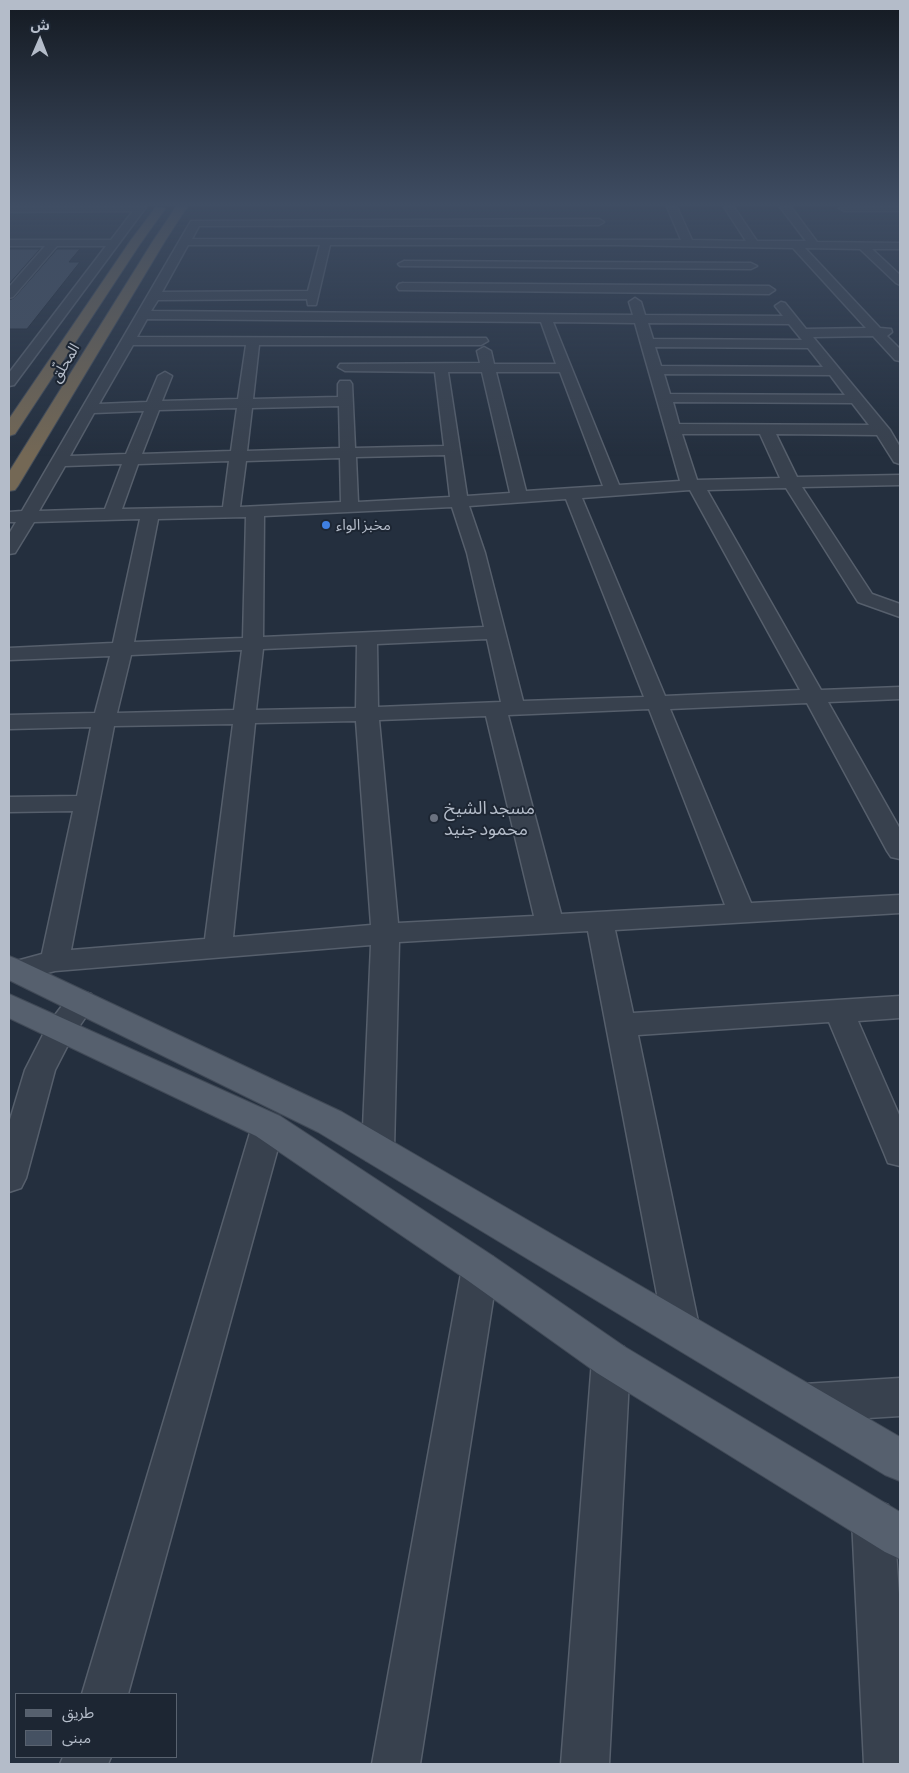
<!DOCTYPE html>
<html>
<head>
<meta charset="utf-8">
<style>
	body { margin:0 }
	#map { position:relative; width:909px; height:1773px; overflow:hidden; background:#242f3e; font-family:"Asap Condensed","Noto Sans Arabic",sans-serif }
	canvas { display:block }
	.frame { position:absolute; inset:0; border:10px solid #b4bcc9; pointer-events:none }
	.legend { position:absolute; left:15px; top:1693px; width:162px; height:65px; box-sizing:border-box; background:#1d2633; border:1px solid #59626f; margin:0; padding:6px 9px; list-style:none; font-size:15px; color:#b4bcc9 }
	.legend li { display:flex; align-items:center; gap:10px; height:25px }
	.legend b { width:25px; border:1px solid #59626f }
	.north { position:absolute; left:15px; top:15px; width:50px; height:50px; -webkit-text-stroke:4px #1d2633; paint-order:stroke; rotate:1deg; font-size:14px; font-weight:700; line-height:20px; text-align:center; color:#b4bcc9 }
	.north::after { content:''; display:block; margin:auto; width:18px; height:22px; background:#b4bcc9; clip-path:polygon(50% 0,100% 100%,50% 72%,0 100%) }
</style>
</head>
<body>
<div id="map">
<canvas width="909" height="1773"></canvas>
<div class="frame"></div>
<ul class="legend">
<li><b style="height:6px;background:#56606e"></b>طريق</li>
<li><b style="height:14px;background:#455162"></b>مبنى</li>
</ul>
<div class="north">ش</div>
</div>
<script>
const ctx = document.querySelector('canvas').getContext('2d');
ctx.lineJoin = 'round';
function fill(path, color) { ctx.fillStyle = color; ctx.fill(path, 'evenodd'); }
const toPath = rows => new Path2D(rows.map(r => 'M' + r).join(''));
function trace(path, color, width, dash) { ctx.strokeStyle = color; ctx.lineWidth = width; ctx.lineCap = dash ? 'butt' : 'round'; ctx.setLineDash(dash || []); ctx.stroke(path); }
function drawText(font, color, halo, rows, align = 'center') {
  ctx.font = font + ' "Asap Condensed","Noto Sans Arabic",sans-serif'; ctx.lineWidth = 4; ctx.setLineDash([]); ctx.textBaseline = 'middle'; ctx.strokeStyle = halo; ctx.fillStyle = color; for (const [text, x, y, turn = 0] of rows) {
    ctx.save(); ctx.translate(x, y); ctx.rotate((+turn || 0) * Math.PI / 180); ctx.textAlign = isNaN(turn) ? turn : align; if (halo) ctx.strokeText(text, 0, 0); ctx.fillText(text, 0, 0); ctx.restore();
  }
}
const building = toPath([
	[9,249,40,249,9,284,9,249],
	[57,249,80,249,69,262,80,262,27,329,9,329,9,300,14,298,57,249]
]);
fill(building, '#455162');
trace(building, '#1f2835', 1);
const minor = toPath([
	[9,207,146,207,14,385,9,386,9,373,106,246,57,246,13,297,9,298,9,287,45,246,9,246,9,240,111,240,133,211,9,212,9,207],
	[667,207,677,207,692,240,746,241,724,207,734,207,757,241,806,241,780,207,791,207,817,242,900,243,900,249,872,249,900,275,900,285,896,283,860,249,805,248,880,328,891,329,892,332,887,336,900,349,900,361,895,360,873,336,813,337,890,430,900,447,900,464,894,462,877,435,776,434,797,477,900,475,900,485,802,487,872,594,900,604,900,617,858,602,786,488,707,490,821,690,900,687,900,699,828,702,900,829,900,859,891,857,887,851,807,703,670,709,751,903,900,895,900,913,615,930,633,1013,900,996,900,1018,858,1021,900,1117,900,1166,888,1163,884,1153,829,1022,638,1035,700,1331,695,1343,682,1348,669,1343,664,1331,588,931,399,942,394,1150,390,1160,378,1164,366,1160,362,1150,371,945,55,971,17,981,9,979,9,963,42,954,73,811,9,812,9,797,77,796,91,727,9,729,9,715,95,713,110,656,9,660,9,648,113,643,140,519,34,522,15,553,9,554,9,534,16,522,9,522,9,512,22,511,191,221,599,219,604,222,599,225,199,226,192,239,681,240,667,207],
	[188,245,320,245,308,291,162,292,188,245],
	[330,245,617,245,793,248,866,328,806,329,785,303,781,302,775,306,783,316,645,315,641,302,635,298,629,302,633,315,151,311,158,300,307,299,308,305,316,305,330,245],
	[147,319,541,322,556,364,494,364,491,351,484,347,477,351,480,363,340,364,338,367,345,371,435,372,444,446,355,448,352,384,350,381,340,381,338,384,338,397,253,399,259,345,481,345,488,341,486,338,137,337,147,319],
	[553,322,635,323,680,481,619,485,553,322],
	[648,323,789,324,802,340,653,339,648,323],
	[133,345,246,345,238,399,162,401,172,376,165,372,158,376,147,402,99,404,133,345],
	[655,347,808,348,823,367,661,366,655,347],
	[448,372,482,372,510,493,467,496,448,372],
	[496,372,560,372,603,486,526,491,496,372],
	[664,374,830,375,845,395,670,394,664,374],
	[673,402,852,403,869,425,679,424,673,402],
	[339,406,340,448,247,451,252,408,339,406],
	[237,408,231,451,142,454,159,410,237,408],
	[144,411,126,454,70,456,94,413,144,411],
	[682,434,760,434,780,478,697,480,682,434],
	[445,455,450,497,358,502,356,457,445,455],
	[340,458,341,502,240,507,246,461,340,458],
	[229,461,223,507,122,509,138,464,229,461],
	[122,464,105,509,39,511,65,466,122,464],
	[690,490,800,690,665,696,582,498,690,490],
	[566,499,644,697,523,701,485,553,469,506,566,499],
	[452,507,467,553,484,627,263,637,264,516,452,507],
	[246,517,243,638,134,642,158,519,246,517],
	[487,639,501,702,378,707,377,644,487,639],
	[357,645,356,708,256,710,263,649,357,645],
	[242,650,234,710,117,713,131,655,242,650],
	[649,709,725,905,561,914,508,715,649,709],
	[486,716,534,916,398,923,379,720,486,716],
	[356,721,371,925,233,937,255,723,356,721],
	[233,724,205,939,71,950,114,726,233,724],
	[900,207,900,211,844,211,839,208,900,207],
	[404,261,751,263,757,266,751,269,400,266,398,264,404,261],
	[403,283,769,286,775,290,769,294,399,290,397,287,399,284,403,283],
	[81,991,91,994,96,1002,72,1037,55,1070,26,1178,21,1188,9,1192,9,1123,25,1070,49,1023,71,994,81,991],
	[268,1113,279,1117,284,1126,128,1694,82,1694,252,1126,257,1117,268,1113],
	[480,1252,493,1257,498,1268,420,1764,372,1764,462,1268,467,1257,480,1252],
	[611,1342,624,1347,630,1360,609,1764,561,1764,592,1360,598,1347,611,1342],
	[900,1378,900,1416,804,1422,790,1416,785,1403,790,1390,804,1384,900,1378],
	[873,1499,888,1505,894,1520,900,1609,900,1764,864,1764,852,1520,858,1505,873,1499],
	[63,1757,111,1757,108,1764,60,1764,63,1757]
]);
const major = toPath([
	[9,956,19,960,342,1112,900,1437,900,1481,885,1475,318,1132,9,980,9,956],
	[9,994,280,1116,493,1256,625,1347,900,1512,900,1559,885,1552,597,1373,467,1280,256,1136,9,1018,9,994]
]);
const highway = toPath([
	[156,207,165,209,140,244,17,431,15,434,9,436,9,419,131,240,156,207],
	[176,207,187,207,165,241,18,486,15,490,9,491,9,472,153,241,176,207]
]);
trace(minor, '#565f6c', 3);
trace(major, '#414a57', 2);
trace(highway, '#434c59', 2);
fill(minor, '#38414e');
fill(major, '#56606e');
fill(highway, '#746855');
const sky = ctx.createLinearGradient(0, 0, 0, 456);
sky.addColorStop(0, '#141a22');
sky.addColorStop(0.45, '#3f4d63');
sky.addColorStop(1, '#3f4d6300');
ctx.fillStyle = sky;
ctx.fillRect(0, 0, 909, 456);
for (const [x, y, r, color] of [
	[326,525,5,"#3f7fe0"],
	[434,818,5,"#6b7280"]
]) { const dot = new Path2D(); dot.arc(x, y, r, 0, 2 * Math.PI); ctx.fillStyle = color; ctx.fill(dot); trace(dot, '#1d2633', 2); }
drawText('15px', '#b4bcc9', '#1d2633', [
	["المحلّق",65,363,-59]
]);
drawText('15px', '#b4bcc9', '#1d2633', [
	["مخبز الواء",336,525]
], 'left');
drawText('18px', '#b4bcc9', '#1d2633', [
	["مسجد الشيخ",444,808],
	["محمود جنيد",444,829]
], 'left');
</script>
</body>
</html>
